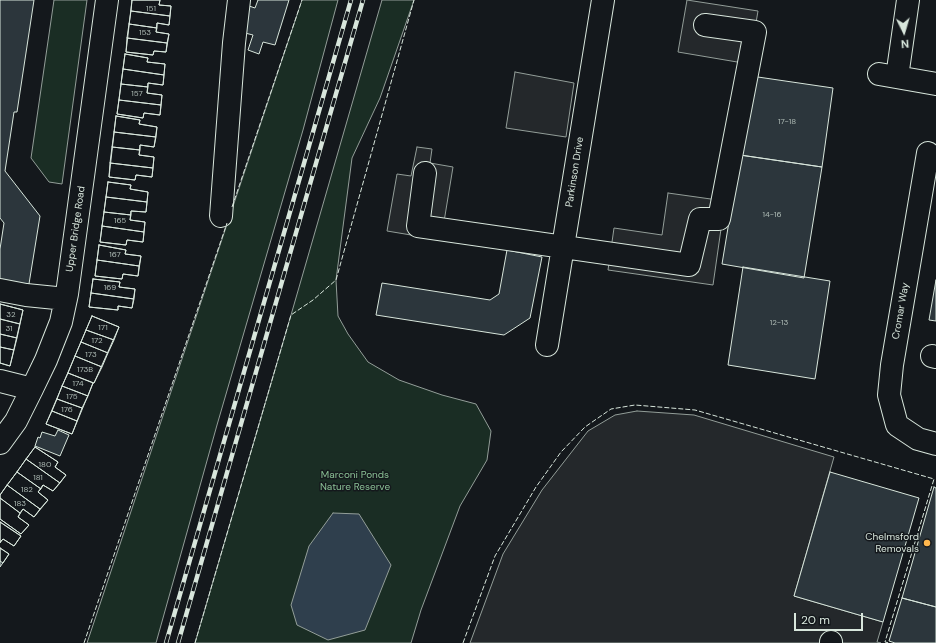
<!DOCTYPE html>
<html>
<head>
<meta charset="utf-8">
<style>
	body { margin:0 }
	#map { position:relative; width:936px; height:643px; overflow:hidden; background:#14181c; font-family:"DM Sans",sans-serif }
	canvas { display:block }
	.north { position:absolute; left:884px; top:12px; width:40px; height:40px; -webkit-text-stroke:3px #14181c; paint-order:stroke; rotate:175deg; font-size:11px; font-weight:700; line-height:16px; text-align:center; color:#d8e6dc }
	.north::after { content:''; display:block; margin:auto; width:14px; height:18px; background:#d8e6dc; clip-path:polygon(50% 0,100% 100%,50% 72%,0 100%) }
	.scale { position:absolute; left:794px; top:613px; width:69px; height:18px; box-sizing:border-box; border:2px solid #d8e6dc; border-top:0; padding-left:5px; font-size:12px; line-height:14px; white-space:nowrap; color:#d8e6dc; -webkit-text-stroke:3px #14181c; paint-order:stroke }
</style>
</head>
<body>
<div id="map">
<canvas width="936" height="643"></canvas>
<div class="north">N</div>
<div class="scale">20 m</div>
</div>
<script>
const ctx = document.querySelector('canvas').getContext('2d');
ctx.lineJoin = 'round';
function fill(path, color) { ctx.fillStyle = color; ctx.fill(path, 'evenodd'); }
const toPath = rows => new Path2D(rows.map(r => 'M' + r).join(''));
function trace(path, color, width, dash) { ctx.strokeStyle = color; ctx.lineWidth = width; ctx.lineCap = dash ? 'butt' : 'round'; ctx.setLineDash(dash || []); ctx.stroke(path); }
function drawText(font, color, halo, rows, align = 'center') {
  ctx.font = font + ' "DM Sans",sans-serif'; ctx.lineWidth = 3; ctx.setLineDash([]); ctx.textBaseline = 'middle'; ctx.strokeStyle = halo; ctx.fillStyle = color; for (const [text, x, y, turn = 0] of rows) {
    ctx.save(); ctx.translate(x, y); ctx.rotate((+turn || 0) * Math.PI / 180); ctx.textAlign = isNaN(turn) ? turn : align; if (halo) ctx.strokeText(text, 0, 0); ctx.fillText(text, 0, 0); ctx.restore();
  }
}
const green = toPath([
	[54,0,87,0,62,184,49,182,31,158,54,0],
	[302,0,338,0,303,130,217,425,156,643,87,643,302,0],
	[382,0,414,0,380,98,352,158,336,280,338,316,348,334,368,362,399,380,442,395,476,404,491,431,487,460,460,506,421,610,411,643,195,643,291,315,382,0]
]);
fill(green, '#1a2d24');
trace(green, '#939e99', 1);
const parking = toPath([
	[687,0,758,11,749,64,678,52,687,0],
	[515,72,574,83,566,137,506,128,515,72],
	[417,147,432,149,430,163,453,167,441,240,387,231,397,174,411,176,417,147],
	[668,193,725,201,713,285,608,270,614,228,662,235,668,193],
	[637,411,694,415,834,457,794,596,883,622,877,642,881,643,470,643,503,554,542,490,588,431,615,415,637,411]
]);
fill(parking, '#24282b');
trace(parking, '#939e99', 1);
const water = toPath([
	[333,513,359,514,391,565,365,630,328,640,297,625,291,605,309,546,333,513]
]);
fill(water, '#2f3f4d');
trace(water, '#939e99', 1);
const building = toPath([
	[0,0,34,0,17,112,14,112,5,171,40,216,28,290,0,287,0,249,4,223,0,218,0,0],
	[132,0,160,0,159,5,171,6,169,25,157,23,156,32,169,34,166,52,154,51,153,55,126,52,132,0],
	[132,0,160,0,159,5,171,6,170,16,131,11,132,0],
	[258,0,289,0,275,45,263,42,259,54,248,50,253,35,241,32,249,6,255,8,258,0],
	[131,11,170,16,169,25,157,23,157,28,129,24,131,11],
	[129,24,157,28,156,32,169,34,167,43,127,38,129,24],
	[127,38,167,43,166,52,154,51,153,55,126,52,127,38],
	[125,54,148,58,147,62,165,64,163,85,148,83,147,93,162,95,160,115,144,113,143,118,117,114,125,54],
	[125,54,148,58,147,62,165,64,164,75,123,69,125,54],
	[123,69,164,75,163,85,148,83,148,87,121,84,123,69],
	[751,76,833,88,822,167,740,155,751,76],
	[121,84,148,87,147,93,162,95,161,105,119,100,121,84],
	[119,100,161,105,160,115,144,113,143,118,117,114,119,100],
	[116,116,140,120,139,124,157,127,154,147,140,145,139,155,154,157,152,177,136,175,135,180,109,177,116,116],
	[116,116,140,120,139,124,157,127,156,137,114,132,116,116],
	[114,132,156,137,154,147,140,145,140,150,112,147,114,132],
	[112,147,140,150,139,155,154,157,153,168,110,163,112,147],
	[740,155,822,167,804,278,722,264,740,155],
	[110,163,153,168,152,177,136,175,135,180,109,177,110,163],
	[108,182,131,185,130,189,148,192,146,212,131,211,130,220,145,222,143,242,127,240,126,245,100,242,108,182],
	[108,182,131,185,130,189,148,192,147,202,106,197,108,182],
	[106,197,147,202,146,212,131,211,131,215,104,212,106,197],
	[104,212,131,215,130,220,145,222,144,232,102,226,104,212],
	[102,226,144,232,143,242,127,240,126,245,100,242,102,226],
	[99,245,126,250,125,254,141,256,138,276,123,274,122,279,95,276,99,245],
	[99,245,126,250,125,254,141,256,139,266,97,260,99,245],
	[507,250,542,257,530,318,504,335,376,315,382,283,490,300,499,294,507,250],
	[97,260,139,266,138,276,123,274,122,279,95,276,97,260],
	[743,267,830,281,815,379,728,365,743,267],
	[93,279,120,282,119,287,135,289,132,308,118,306,118,310,89,307,93,279],
	[93,279,120,282,119,287,135,289,134,299,91,293,93,279],
	[936,280,936,321,929,320,936,280],
	[91,293,134,299,132,308,118,306,118,310,89,307,91,293],
	[0,304,23,310,10,366,0,363,0,304],
	[0,304,23,310,20,324,0,319,0,304],
	[92,316,119,327,94,383,93,383,72,434,46,424,92,316],
	[92,316,119,327,114,340,86,330,92,316],
	[0,319,20,324,17,338,0,334,0,319],
	[86,330,114,340,108,353,81,342,86,330],
	[0,334,17,338,14,350,0,347,0,334],
	[81,342,108,353,102,367,75,356,81,342],
	[0,347,14,350,10,366,0,363,0,347],
	[75,356,102,367,94,383,68,373,75,356],
	[68,373,93,383,88,396,62,386,68,373],
	[62,386,88,396,82,408,57,399,62,386],
	[57,399,82,408,77,421,52,411,57,399],
	[52,411,77,421,72,434,46,424,52,411],
	[58,430,69,435,60,456,35,446,38,437,40,438,42,432,55,436,58,430],
	[35,447,58,462,55,467,66,475,53,491,43,485,38,492,48,500,34,517,23,509,18,517,29,525,21,534,0,519,0,495,35,447],
	[35,447,58,462,55,467,66,475,60,483,26,459,35,447],
	[26,459,60,483,53,491,43,485,41,489,17,472,26,459],
	[17,472,41,489,38,492,48,500,40,509,7,485,17,472],
	[830,472,919,498,883,622,794,596,830,472],
	[7,485,40,509,34,517,23,509,20,513,0,498,0,495,7,485],
	[934,487,936,488,936,607,902,598,934,487],
	[0,498,20,513,18,517,29,525,21,534,0,519,0,498],
	[0,522,21,536,14,546,3,539,0,543,0,522],
	[0,522,21,536,14,546,3,539,0,542,0,522],
	[0,548,9,554,0,567,0,548],
	[0,548,9,554,3,563,0,561,0,548],
	[902,598,936,607,936,643,895,643,889,641,902,598]
]);
fill(building, '#2c363c');
trace(building, '#d8e6dc', 1);
const minor = toPath([
	[879,74,936,84],
	[897,77,908,0],
	[928,153,892,365,889,395,897,425,918,439,936,444],
	[425,173,418,226,689,265,700,219,719,219,755,32,705,25],
	[221,216,234,43,239,0],
	[0,290,26,295,66,299],
	[547,345,603,0],
	[932,356,936,357],
	[0,381,32,389],
	[0,443,16,421,32,389,46,360,61,322,67,294,107,0],
	[831,643,831,642]
]);
trace(minor, '#d8e6dc', 24);
trace(minor, '#14181c', 22);
const rail = toPath([
	[166,643,351,0],
	[178,643,363,0]
]);
trace(rail, '#d8e6dc', 4.5);
trace(rail, '#14181c', 3, [9]);
trace(toPath([
	[232,207,302,0],
	[84,643,227,223],
	[195,643,291,315,313,300,336,280,414,0],
	[463,643,495,556,536,487,561,452,585,427,611,409,635,405,695,410,934,479,885,642,889,643]
]), '#d8e6dc', 1, [5, 2]);
for (const [x, y, r, color] of [
	[927,543,4,"#ffb74d"]
]) { const dot = new Path2D(); dot.arc(x, y, r, 0, 2 * Math.PI); ctx.fillStyle = color; ctx.fill(dot); trace(dot, '#14181c', 1.5); }
drawText('8px', '#adbab4', null, [
	["151",151,9],
	["153",145,33],
	["157",137,94],
	["17-18",787,122],
	["14-16",772,215],
	["165",120,221],
	["167",115,255],
	["169",110,288],
	["32",11,315],
	["12-13",779,323],
	["171",103,328],
	["31",9,329],
	["172",97,341],
	["173",91,355],
	["173B",85,370],
	["174",78,384],
	["175",72,397],
	["176",67,410],
	["180",45,465],
	["181",38,478],
	["182",27,490],
	["183",20,504]
]);
drawText('10px', '#d8e6dc', '#14181c', [
	["Parkinson Drive",575,172,-81],
	["Upper Bridge Road",76,229,-82],
	["Cromar Way",901,311,-80]
]);
drawText('10px', '#8ac095', '#14181c', [
	["Marconi Ponds",355,475],
	["Nature Reserve",355,487]
]);
drawText('10px', '#d8e6dc', '#14181c', [
	["Chelmsford",919,537],
	["Removals",919,549]
], 'right');
</script>
</body>
</html>
